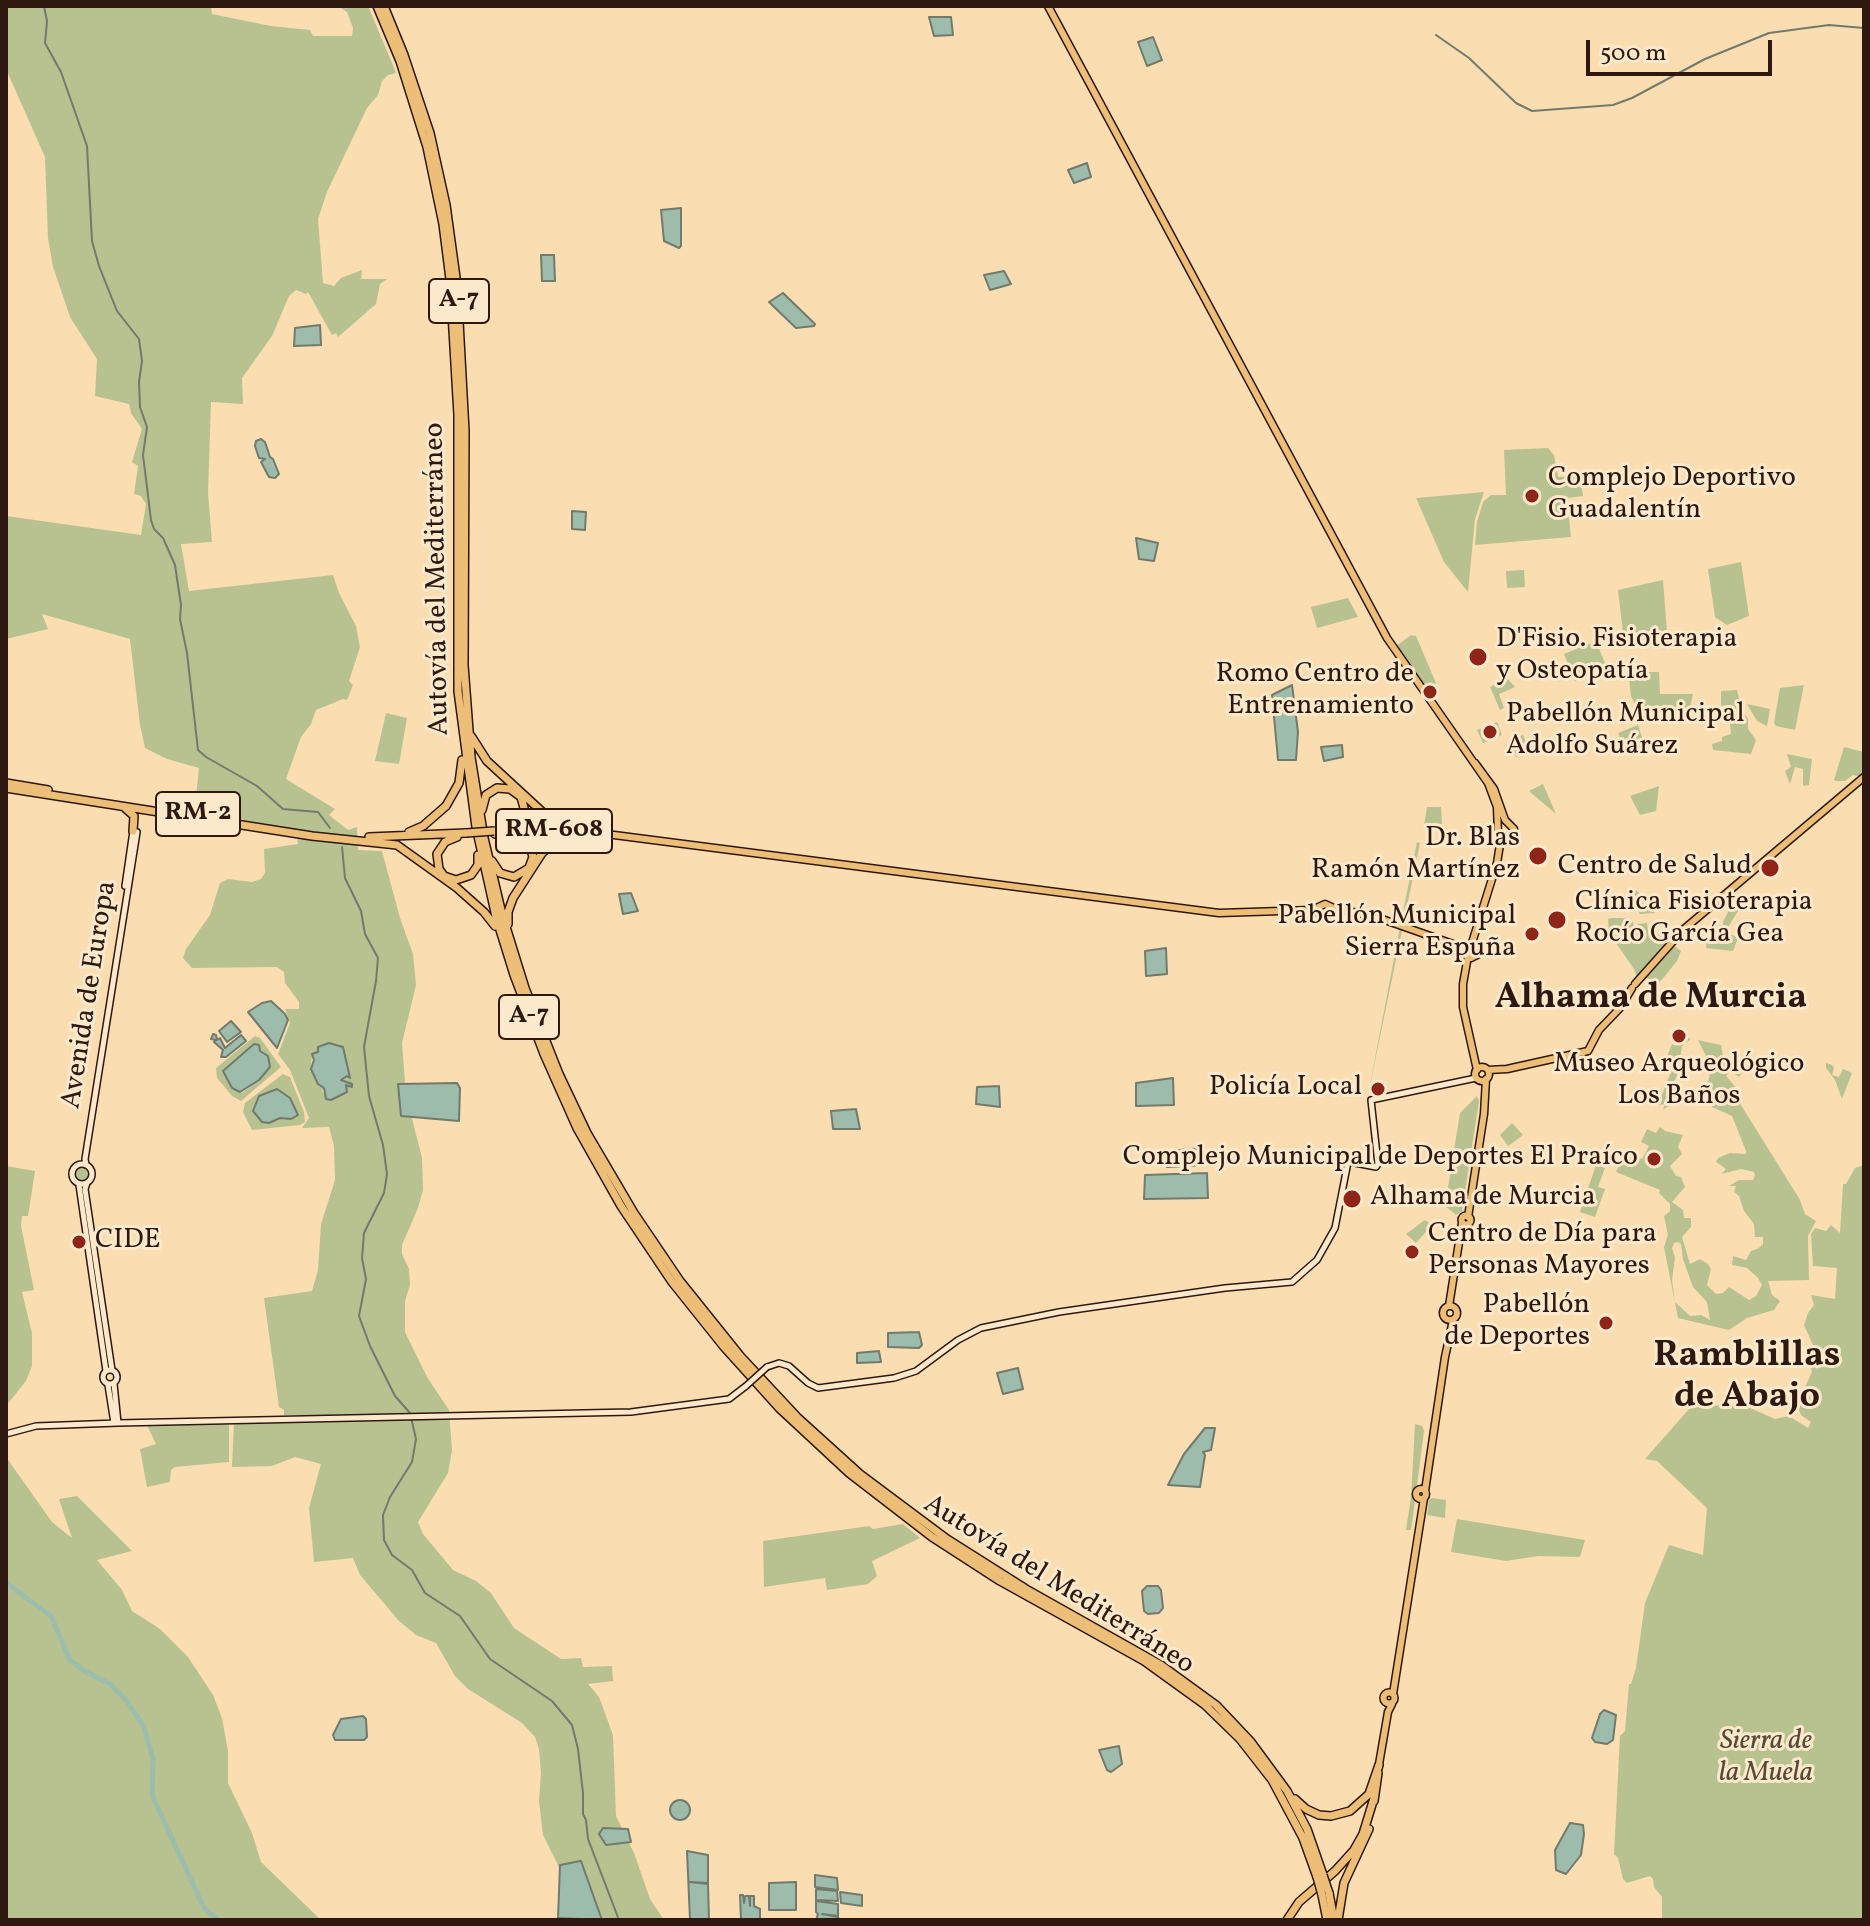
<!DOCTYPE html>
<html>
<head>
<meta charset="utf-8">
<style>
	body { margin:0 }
	#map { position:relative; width:1870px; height:1926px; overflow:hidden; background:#faddb1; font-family:Vollkorn,serif }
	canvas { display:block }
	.frame { position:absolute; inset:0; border:8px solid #2e1810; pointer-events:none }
	.scale { position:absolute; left:1586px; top:40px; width:186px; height:36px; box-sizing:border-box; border:4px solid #2e1810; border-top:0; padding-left:10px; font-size:24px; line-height:28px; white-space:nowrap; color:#2e1810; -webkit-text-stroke:6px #fce9cc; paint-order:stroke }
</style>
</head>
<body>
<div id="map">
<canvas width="1870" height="1926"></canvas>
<div class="frame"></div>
<div class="scale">500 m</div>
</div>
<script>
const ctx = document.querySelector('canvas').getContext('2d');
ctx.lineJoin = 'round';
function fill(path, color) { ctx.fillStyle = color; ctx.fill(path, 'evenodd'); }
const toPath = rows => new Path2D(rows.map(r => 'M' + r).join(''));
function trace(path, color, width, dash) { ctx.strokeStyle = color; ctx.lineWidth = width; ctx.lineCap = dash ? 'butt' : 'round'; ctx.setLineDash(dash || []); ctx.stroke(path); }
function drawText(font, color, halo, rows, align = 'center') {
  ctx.font = font + ' Vollkorn,serif'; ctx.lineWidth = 6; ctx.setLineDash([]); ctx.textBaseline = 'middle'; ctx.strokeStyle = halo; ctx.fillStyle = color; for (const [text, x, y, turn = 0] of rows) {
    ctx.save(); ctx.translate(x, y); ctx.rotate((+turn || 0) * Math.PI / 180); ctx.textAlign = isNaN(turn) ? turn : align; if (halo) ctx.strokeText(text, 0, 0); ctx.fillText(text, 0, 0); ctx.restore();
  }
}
fill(toPath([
	[6,6,211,6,212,14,271,26,310,30,313,36,352,36,353,28,347,12,338,6,368,6,392,63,396,73,388,75,382,81,378,95,367,108,327,192,318,219,323,283,334,286,341,278,362,270,361,279,387,279,380,284,376,304,338,337,336,333,332,335,308,292,306,294,296,290,289,296,272,336,242,378,243,404,211,402,208,493,212,542,181,544,189,591,333,575,339,593,356,626,360,647,349,681,353,685,347,700,343,699,316,710,311,724,301,737,286,779,335,809,329,815,348,830,357,827,358,850,382,851,400,918,413,954,416,985,402,1043,406,1095,422,1158,423,1190,418,1208,402,1245,402,1254,409,1269,410,1285,405,1301,405,1332,427,1377,449,1410,452,1450,448,1473,418,1522,423,1534,453,1570,476,1581,491,1593,514,1628,561,1659,581,1658,583,1667,612,1666,613,1681,588,1684,599,1697,613,1735,616,1816,634,1853,650,1899,664,1920,577,1920,565,1879,543,1835,539,1801,541,1773,539,1749,535,1737,522,1723,468,1689,455,1676,436,1643,416,1635,399,1621,360,1575,353,1558,314,1562,309,1508,321,1464,295,1457,272,1466,232,1467,234,1422,353,1416,284,1415,284,1410,279,1407,264,1298,312,1291,318,1270,321,1224,335,1180,334,1146,329,1127,302,1128,309,1118,290,1070,278,1054,290,1023,285,1009,299,1009,299,1002,285,983,284,972,277,967,192,968,183,958,186,949,210,915,220,883,228,879,252,882,261,879,265,873,264,849,298,844,296,829,206,815,206,811,212,809,195,806,199,768,167,759,145,748,140,725,130,639,42,614,48,629,6,639,6,516,141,535,146,504,141,496,134,494,138,466,132,462,142,429,131,413,129,404,95,396,97,359,70,317,53,267,48,238,45,157,6,69],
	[317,1050,329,1066,330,1077,323,1081,324,1085,331,1088,332,1100,327,1099,322,1091,324,1088,318,1084,311,1069,312,1054,318,1052],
	[1548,448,1554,455,1558,477,1580,476,1583,496,1567,498,1571,537,1475,545,1477,522,1483,502,1491,495,1506,495,1504,450],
	[1484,492,1475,519,1468,592,1444,562,1416,498],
	[1741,562,1749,616,1727,625,1715,617,1708,569],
	[1524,570,1525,587,1507,588,1506,571],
	[1663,580,1667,632,1623,633,1618,590],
	[1348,598,1358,617,1317,628,1311,607],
	[1411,635,1416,636,1436,683,1427,689,1396,646],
	[1596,641,1607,668,1575,681,1564,654],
	[1628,669,1641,672,1659,672,1660,694,1693,694,1689,713,1680,711,1644,723,1631,696],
	[1507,678,1515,687,1499,694,1504,708,1500,710,1490,687],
	[1804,685,1795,730,1776,726,1774,723,1780,688],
	[1737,690,1742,710,1748,719,1748,729,1756,740,1751,754,1713,750,1712,744,1722,741,1722,737,1731,734,1728,705,1721,706,1721,691],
	[1747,704,1770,709,1767,726,1757,721],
	[386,713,407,718,399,764,375,761],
	[1497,722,1502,735,1483,743,1477,730],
	[1638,725,1644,744,1627,753,1618,733],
	[1523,735,1529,751,1516,757,1509,741],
	[1844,747,1864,752,1864,774,1861,777,1853,775,1845,781,1836,781,1834,780],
	[1787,754,1812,759,1809,785,1803,786,1803,769,1795,767,1790,784,1785,771,1791,767],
	[1543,784,1556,814,1529,791],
	[1659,786,1656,811,1640,815,1630,796],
	[1427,807,1441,807,1442,824,1424,825],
	[1417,842,1420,843,1368,1095,1400,927],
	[1636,890,1645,899,1655,913,1640,914,1632,900],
	[1741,894,1738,904,1741,906,1727,929,1728,933,1738,938,1733,951,1706,948,1708,931,1715,935,1720,925,1723,926,1723,922,1733,902,1736,903],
	[1611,918,1631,918,1635,928,1638,924,1647,923,1648,931,1657,933,1669,943,1638,980,1634,969,1609,933,1608,919],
	[1673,945,1681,951,1677,961,1660,982,1657,983,1645,977],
	[255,1036,260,1038,281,1067,241,1101,232,1096,217,1078,216,1068],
	[259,1045,260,1051,269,1058,270,1067,259,1080,242,1093,232,1088,223,1071,252,1046],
	[1683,1036,1691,1039,1682,1046,1677,1076,1671,1087,1670,1105,1663,1110,1665,1104,1658,1105,1674,1064,1666,1059,1672,1044,1676,1046],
	[1698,1040,1721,1045,1723,1056,1726,1055,1730,1063,1734,1062,1738,1068,1741,1067,1743,1071,1739,1077,1730,1071,1726,1076,1737,1089,1741,1105,1800,1200,1805,1214,1816,1221,1808,1236,1809,1280,1768,1281,1772,1295,1780,1301,1774,1310,1747,1318,1729,1330,1678,1318,1664,1247,1668,1235,1664,1216,1670,1211,1670,1204,1659,1193,1660,1190,1616,1172,1624,1155,1628,1154,1629,1158,1634,1157,1642,1159,1649,1146,1641,1142,1647,1129,1656,1133,1660,1127,1665,1131,1683,1135,1678,1147,1682,1154,1670,1166,1676,1176,1681,1177,1685,1187,1672,1202,1683,1210,1684,1218,1691,1218,1691,1227,1682,1237,1690,1264,1700,1259,1708,1264,1711,1269,1707,1285,1716,1294,1723,1293,1729,1287,1749,1300,1756,1296,1762,1285,1758,1278,1747,1268,1732,1265,1733,1256,1746,1260,1751,1251,1759,1248,1763,1244,1763,1237,1755,1237,1754,1224,1744,1211,1739,1196,1734,1192,1736,1186,1729,1186,1739,1180,1753,1180,1755,1175,1754,1172,1741,1169,1721,1174,1726,1169,1716,1162,1718,1158,1730,1153,1746,1154,1746,1151,1732,1116,1712,1107,1715,1099,1708,1096,1713,1090,1708,1083,1710,1072,1707,1066,1707,1058],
	[1678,1242,1681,1244,1683,1259,1693,1287,1707,1302,1710,1320,1701,1315,1690,1316,1675,1302,1672,1280,1675,1258,1672,1248,1674,1243],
	[1826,1063,1832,1065,1834,1068,1832,1075,1839,1077,1843,1069,1852,1073,1842,1099,1835,1080,1826,1068],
	[283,1074,290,1077,304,1112,305,1122,300,1125,252,1130,243,1112,245,1103],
	[275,1089,290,1098,298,1114,291,1119,280,1118,266,1123,256,1117,253,1109,260,1095],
	[1477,1096,1479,1101,1462,1211,1456,1215,1445,1206,1460,1113],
	[1512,1123,1523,1135,1508,1146,1500,1135],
	'73 1174a9 9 0 1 1 18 0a9 9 0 1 1-18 0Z',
	[1596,1165,1605,1168,1598,1187,1605,1189,1595,1217,1580,1212],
	[1864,1165,1864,1920,1662,1920,1662,1897,1654,1887,1653,1879,1650,1876,1627,1883,1623,1879,1618,1858,1614,1854,1620,1736,1625,1731,1629,1684,1631,1684,1636,1668,1645,1603,1669,1545,1703,1555,1707,1508,1657,1461,1645,1459,1690,1408,1704,1405,1748,1407,1775,1419,1789,1416,1808,1428,1811,1422,1801,1415,1797,1405,1812,1372,1809,1355,1813,1345,1804,1325,1808,1313,1814,1305,1811,1295,1835,1299,1837,1268,1813,1266,1811,1234,1815,1228,1826,1231,1831,1225,1840,1233,1843,1184,1846,1184,1855,1168],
	[6,1166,35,1171,28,1216,22,1216,21,1226,34,1290,22,1292,32,1333,32,1366,26,1381,6,1406],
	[1425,1220,1432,1225,1416,1243,1406,1234],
	[227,1423,229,1424,229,1462,175,1467,171,1470,170,1482,147,1487,140,1449,156,1444,147,1425],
	[1415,1424,1422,1426,1424,1431,1417,1485,1413,1491,1415,1501,1411,1530,1406,1530,1411,1497],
	[6,1425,6,1457,52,1522,72,1538,59,1499,77,1496,132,1551,97,1560,122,1590,132,1611,160,1629,188,1657,213,1695,222,1718,228,1751,228,1783,252,1833,261,1862,321,1920,6,1920],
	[1432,1498,1446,1500,1445,1518,1427,1515,1429,1500],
	[1457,1519,1585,1540,1580,1557,1538,1556,1506,1561,1451,1552],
	[903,1524,920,1538,872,1561,877,1576,868,1584,827,1590,825,1578,764,1587,763,1541,869,1526,873,1529]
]), '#b8c291');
const water = toPath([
	[929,17,951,17,953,35,934,36,929,17],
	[1153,37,1162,60,1147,66,1138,42,1153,37],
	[1087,163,1091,177,1074,183,1068,170,1087,163],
	[681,208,681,246,679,248,664,241,661,210,681,208],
	[541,255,554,255,555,281,542,281,541,255],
	[1004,271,1011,284,990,290,984,275,1004,271],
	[783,293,815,324,814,326,796,328,769,302,783,293],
	[320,325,321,345,294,346,295,328,320,325],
	[261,439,265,442,270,457,273,459,279,474,275,478,269,477,261,462,265,459,259,458,255,446,256,441,261,439],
	[572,511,586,512,585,530,572,529,572,511],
	[1136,538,1158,543,1154,561,1139,559,1136,538],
	[1292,685,1298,732,1296,760,1278,760,1272,695,1292,685],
	[1342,745,1343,757,1324,761,1321,747,1342,745],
	[631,893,638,911,623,914,619,894,631,893],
	[1166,948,1167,974,1146,976,1145,951,1166,948],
	[271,1001,285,1014,288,1020,277,1048,248,1012,262,1003,271,1001],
	[231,1021,241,1032,227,1042,219,1031,231,1021],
	[213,1034,216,1035,217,1040,220,1038,225,1048,241,1035,246,1041,226,1057,221,1057,223,1050,214,1042,216,1040,211,1039,213,1034],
	[329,1043,343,1047,350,1078,347,1076,341,1080,352,1084,352,1087,346,1085,347,1092,331,1100,326,1099,324,1088,318,1084,311,1069,314,1060,312,1054,318,1052,318,1047,329,1043],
	[254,1044,259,1045,260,1051,268,1056,270,1067,259,1080,240,1092,232,1088,223,1071,254,1044],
	[1173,1078,1174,1105,1136,1106,1136,1083,1173,1078],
	[457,1083,460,1088,459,1121,401,1116,398,1084,457,1083],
	[999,1086,1000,1107,976,1104,977,1087,999,1086],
	[277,1089,290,1098,298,1115,291,1119,280,1118,269,1123,262,1122,253,1111,259,1096,277,1089],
	[856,1109,860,1129,833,1129,831,1111,856,1109],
	[1203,1148,1203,1165,1167,1167,1167,1151,1203,1148],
	[1207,1173,1208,1198,1144,1199,1145,1175,1207,1173],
	[919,1332,922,1345,919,1348,888,1347,888,1333,919,1332],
	[879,1351,881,1362,857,1363,857,1353,879,1351],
	[1018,1368,1023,1389,1003,1394,997,1373,1018,1368],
	[1205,1428,1215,1428,1211,1450,1203,1452,1205,1455,1200,1487,1168,1485,1184,1454,1205,1428],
	[1147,1586,1158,1586,1161,1590,1163,1608,1159,1613,1148,1614,1144,1611,1142,1591,1147,1586],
	[1604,1710,1616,1715,1613,1740,1607,1744,1595,1742,1592,1738,1600,1714,1604,1710],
	[363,1716,366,1719,367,1737,364,1740,335,1740,333,1735,341,1719,363,1716],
	[1119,1746,1122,1764,1111,1772,1107,1770,1099,1750,1119,1746],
	'670 1810a10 10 0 1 1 20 0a10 10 0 1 1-20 0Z',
	[1570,1823,1583,1825,1584,1834,1581,1855,1566,1874,1556,1870,1555,1850,1570,1823],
	[603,1828,628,1829,631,1842,606,1845,599,1834,603,1828],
	[687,1851,708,1855,708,1883,690,1882,708,1884,709,1920,690,1920,687,1851],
	[580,1861,581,1861,602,1920,558,1918,560,1865,580,1861],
	[815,1875,837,1878,838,1890,815,1887,815,1875],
	[796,1882,796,1910,769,1910,769,1883,796,1882],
	[816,1889,837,1891,838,1901,816,1900,816,1889],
	[840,1892,862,1895,862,1906,841,1903,840,1892],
	[740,1895,743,1895,744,1903,745,1896,749,1896,750,1906,750,1896,754,1896,754,1906,760,1909,760,1920,741,1920,740,1895],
	[816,1901,838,1904,838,1916,822,1914,838,1917,839,1920,816,1920,818,1914,816,1912,816,1901]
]);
fill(water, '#9ebcab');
trace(water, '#717a6d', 2);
trace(toPath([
	[44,6,47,21,45,43,61,72,87,146,92,241,99,266,117,311,139,339,142,361,139,382,140,407,147,427,143,455,151,520,154,529,163,538,175,565,181,605,180,619,187,653,198,750,206,757,257,786,283,809,318,812,330,828],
	[1436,35,1469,58,1516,103,1532,111,1613,105,1632,98,1705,59,1769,33,1829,25,1864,28],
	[342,847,345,878,361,911,365,934,378,958,376,981,364,1047,369,1096,383,1145,387,1174,384,1193,364,1233,362,1258,366,1279,359,1316,370,1346,395,1396,410,1413,416,1439,412,1462,390,1497,383,1515,384,1540,392,1555,412,1570,425,1593,460,1616,490,1659,552,1701,572,1725,578,1749,583,1793,583,1814,586,1820,588,1839,619,1920]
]), '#717a6d', 2);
trace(toPath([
	[6,1583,51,1616,70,1660,84,1671,110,1684,127,1701,144,1727,153,1759,152,1795,204,1908,218,1920]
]), '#9ebcab', 5);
const secondary = toPath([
	[125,886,133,831],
	[1355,1163,1376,1167,1378,1164,1371,1100,1476,1078],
	'72 1174a10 10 0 1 1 20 0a10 10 0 1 1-20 0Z',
	[86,1165,85,1159,137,832],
	[87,1183,85,1189,112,1370],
	[79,1185,106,1371],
	[767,1367,779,1363,789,1366,808,1383,818,1388,894,1378,916,1371,958,1340,981,1328,1059,1312,1225,1288,1292,1282,1317,1260,1335,1228,1348,1162,1350,1162],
	'103 1377a7 7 0 1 1 14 0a7 7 0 1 1-14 0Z',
	[114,1384,118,1423],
	[108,1385,114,1423],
	[6,1434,36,1426,118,1423,631,1412,729,1399,746,1386]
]);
const primary = toPath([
	[1048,6,1387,638,1488,783,1497,807,1498,834,1503,839,1508,839,1513,836,1514,829,1505,820,1494,789,1475,763],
	[506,831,551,830,614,835,1219,913,1312,910,1325,904,1338,910],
	[1312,910,1326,916,1331,912,1344,910,1382,919,1453,944,1464,949,1471,958,1479,954,1476,947,1461,947],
	[1471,946,1497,863,1501,838],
	[1468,956,1463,984,1463,1007,1477,1070],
	[1635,984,1684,929,1864,777],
	'1475 1074a7 7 0 1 1 14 0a7 7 0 1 1-14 0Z',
	[1488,1070,1507,1069,1588,1051,1599,1030,1621,1007,1632,988],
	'1461.5 1220a4.5 4.5 0 1 1 9 0a4.5 4.5 0 1 1-9 0Z',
	[1468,1217,1484,1114,1486,1079],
	'1443 1313a7 7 0 1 1 14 0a7 7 0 1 1-14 0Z',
	[1449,1306,1462,1223],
	'1416 1494a5 5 0 1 1 10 0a5 5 0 1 1-10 0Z',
	[1425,1491,1445,1357,1453,1320],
	'1383.5 1698a5.5 5.5 0 1 1 11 0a5.5 5.5 0 1 1-11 0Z',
	[1393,1694,1424,1498],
	[1378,1770,1388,1712,1392,1704]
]);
const highway = toPath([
	[377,6,400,61,427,147,443,224,450,279,458,415,458,691,476,827,496,917,514,975,544,1054,577,1128,621,1206,672,1282,724,1347,779,1408,849,1473,932,1537,1000,1581,1144,1661,1205,1705,1240,1739,1272,1780,1303,1838,1317,1877],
	[384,6,404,55,430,133,446,205,457,285,465,431,464,665,471,757,484,838,502,914,525,988,559,1074,587,1133,634,1213,680,1281,741,1357,797,1417,860,1474,947,1539,1026,1589,1161,1665,1216,1705,1251,1742,1287,1791,1307,1829,1323,1875],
	[471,736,487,761,550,819,563,826,588,832],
	[6,783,48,790],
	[6,788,312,836,397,845,457,888,484,912,495,926],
	[125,808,134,816,133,831],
	[482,810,486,795,497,788,510,789,521,797,524,808,520,819,512,828,496,831],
	[409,832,423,826,446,806,459,783,462,760],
	[369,837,466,833],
	[457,837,445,842,437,854,439,869,444,876,456,880,471,875,478,865,478,855],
	[492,861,500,873,514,877,529,868,533,857,530,845,523,838,495,834],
	[508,924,508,912,513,898,542,853,559,839,583,834],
	[1295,1799,1306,1809,1319,1815,1331,1816,1350,1811,1369,1794,1379,1765],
	[1374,1801,1378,1773],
	[1329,1893,1334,1920],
	[1322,1895,1327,1920],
	[1287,1920,1299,1902,1335,1871,1354,1850,1363,1834,1374,1798],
	[1338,1920,1344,1883,1369,1829]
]);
trace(secondary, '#2e1810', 8);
trace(primary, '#2e1810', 9);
trace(highway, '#2e1810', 10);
trace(secondary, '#fce9cc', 5);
trace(primary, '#edbe78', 6);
trace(highway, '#edbe78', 7);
const secondaryBridge = toPath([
	[746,1386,767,1367]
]);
const highwayBridge = toPath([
	[466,833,494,831],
	[1323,1875,1329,1893],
	[1317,1877,1322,1895]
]);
trace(secondaryBridge, '#2e1810', 8, []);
trace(highwayBridge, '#2e1810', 10, []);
trace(secondaryBridge, '#fce9cc', 5);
trace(highwayBridge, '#edbe78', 7);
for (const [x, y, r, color] of [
	[1532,496,8,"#8f2418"],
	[1478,657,10,"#8f2418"],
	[1430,692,8,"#8f2418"],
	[1490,732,8,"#8f2418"],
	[1538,856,10,"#8f2418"],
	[1770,868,10,"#8f2418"],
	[1557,920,10,"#8f2418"],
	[1532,934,8,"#8f2418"],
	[1679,1036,8,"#8f2418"],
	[1378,1089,8,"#8f2418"],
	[1654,1159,8,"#8f2418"],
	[1352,1199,10,"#8f2418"],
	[79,1242,8,"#8f2418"],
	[1412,1252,8,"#8f2418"],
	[1606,1323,8,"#8f2418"]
]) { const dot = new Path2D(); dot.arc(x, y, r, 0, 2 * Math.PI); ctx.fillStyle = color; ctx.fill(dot); trace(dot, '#fce9cc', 3); }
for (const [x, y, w] of [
	[459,301,60],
	[198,814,84],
	[554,831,116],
	[529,1017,60]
]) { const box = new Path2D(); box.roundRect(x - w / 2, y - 22, w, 44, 6); ctx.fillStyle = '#fce9cc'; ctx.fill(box); trace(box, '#2e1810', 2); }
drawText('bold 26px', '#2e1810', null, [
	["A-7",459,301],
	["RM-2",198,814],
	["RM-608",554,831],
	["A-7",529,1017]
]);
drawText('28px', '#2e1810', '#fce9cc', [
	["Complejo Deportivo",1548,480],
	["Guadalentín",1548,512],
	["D'Fisio. Fisioterapia",1496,641],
	["y Osteopatía",1496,673],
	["Romo Centro de",1414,676,"right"],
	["Entrenamiento",1414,708,"right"],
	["Pabellón Municipal",1506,716],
	["Adolfo Suárez",1506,748],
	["Dr. Blas",1520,840,"right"],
	["Ramón Martínez",1520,872,"right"],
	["Centro de Salud",1752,868,"right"],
	["Clínica Fisioterapia",1575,904],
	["Rocío García Gea",1575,936],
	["Pabellón Municipal",1516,918,"right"],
	["Sierra Espuña",1516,950,"right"],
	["Museo Arqueológico",1679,1066,"center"],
	["Los Baños",1679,1098,"center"],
	["Policía Local",1362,1089,"right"],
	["Complejo Municipal de Deportes El Praíco",1638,1159,"right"],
	["Alhama de Murcia",1370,1199],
	["Centro de Día para",1428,1236],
	["Personas Mayores",1428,1268],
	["CIDE",95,1242],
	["Pabellón",1590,1307,"right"],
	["de Deportes",1590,1339,"right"]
], 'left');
drawText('28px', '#2e1810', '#fce9cc', [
	["Autovía del Mediterráneo",439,579,-91],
	["Avenida de Europa",91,995,-81],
	["Autovía del Mediterráneo",1058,1586,32]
]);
drawText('italic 28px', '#574b37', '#fce9cc', [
	["Sierra de",1766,1743],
	["la Muela",1766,1775]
]);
drawText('bold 36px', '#2e1810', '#fce9cc', [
	["Alhama de Murcia",1651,1000],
	["Ramblillas",1747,1358],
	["de Abajo",1747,1399]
]);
</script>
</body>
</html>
